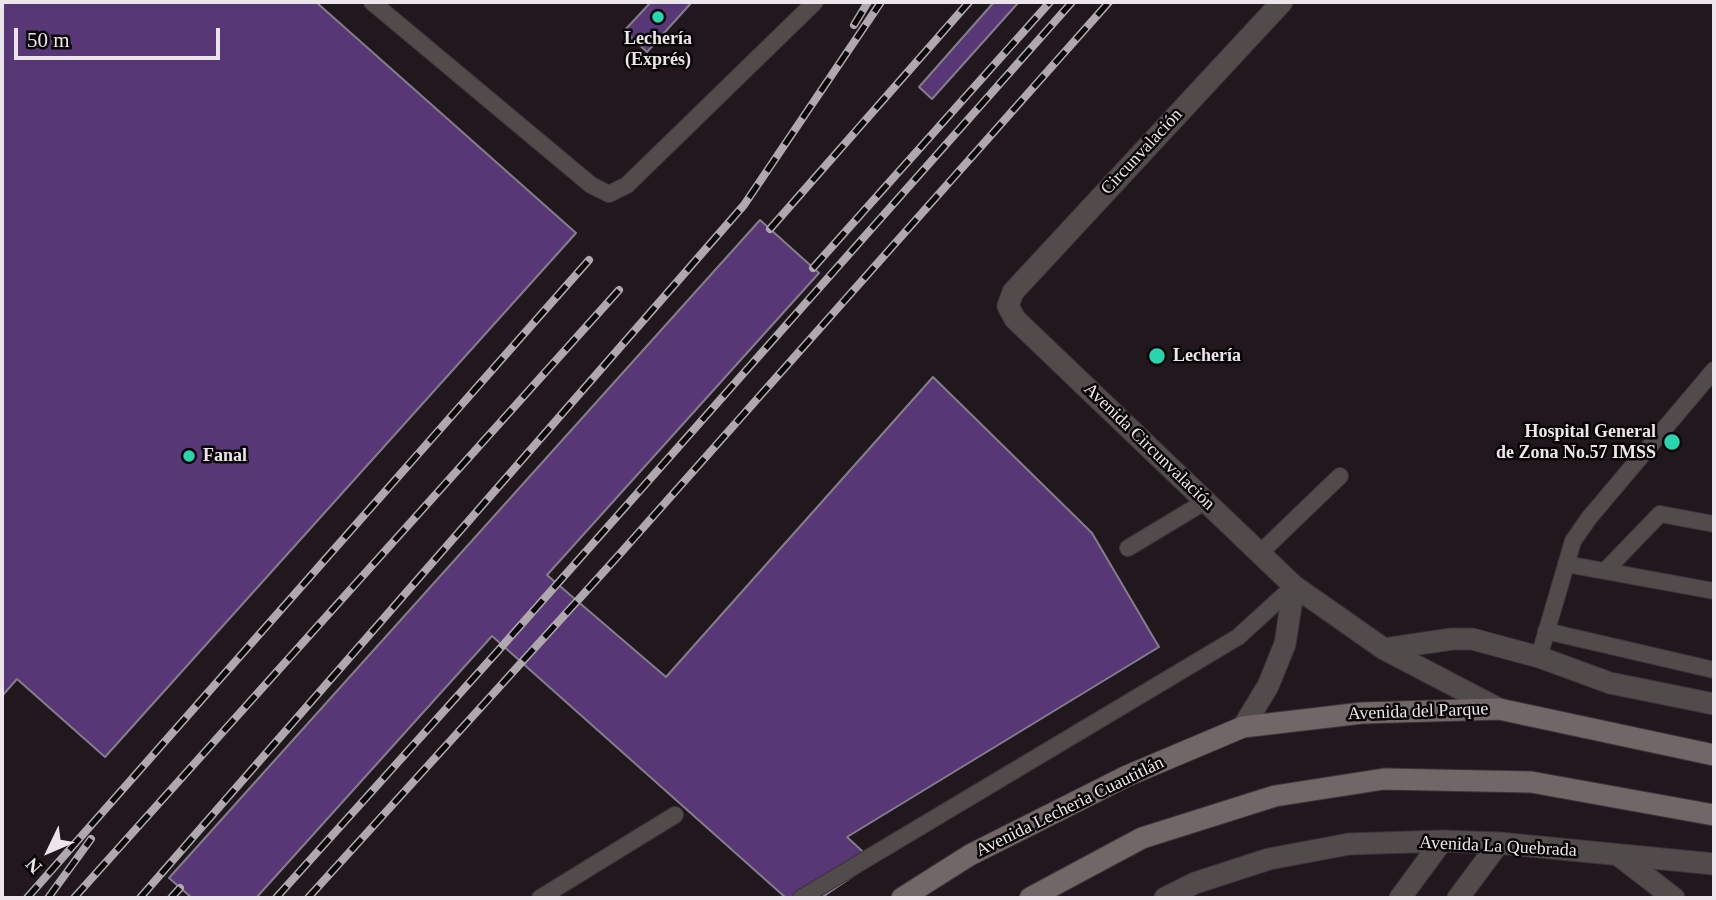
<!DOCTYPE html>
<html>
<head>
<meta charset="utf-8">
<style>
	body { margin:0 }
	#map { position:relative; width:1716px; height:900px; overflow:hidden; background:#21181e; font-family:Georgia,serif }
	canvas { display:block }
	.frame { position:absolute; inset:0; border:4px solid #ece5ea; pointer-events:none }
	.north { position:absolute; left:14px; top:816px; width:70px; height:70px; -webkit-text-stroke:5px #080507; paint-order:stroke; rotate:226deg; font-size:19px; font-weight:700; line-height:28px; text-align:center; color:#ece5ea }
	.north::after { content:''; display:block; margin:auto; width:24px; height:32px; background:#ece5ea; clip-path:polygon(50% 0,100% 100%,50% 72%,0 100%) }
	.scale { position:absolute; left:14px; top:28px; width:206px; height:32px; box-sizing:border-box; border:4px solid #ece5ea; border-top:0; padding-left:9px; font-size:21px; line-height:24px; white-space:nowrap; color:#ece5ea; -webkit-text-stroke:5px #080507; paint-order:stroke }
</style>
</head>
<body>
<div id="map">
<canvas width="1716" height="900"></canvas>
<div class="frame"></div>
<div class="north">N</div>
<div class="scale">50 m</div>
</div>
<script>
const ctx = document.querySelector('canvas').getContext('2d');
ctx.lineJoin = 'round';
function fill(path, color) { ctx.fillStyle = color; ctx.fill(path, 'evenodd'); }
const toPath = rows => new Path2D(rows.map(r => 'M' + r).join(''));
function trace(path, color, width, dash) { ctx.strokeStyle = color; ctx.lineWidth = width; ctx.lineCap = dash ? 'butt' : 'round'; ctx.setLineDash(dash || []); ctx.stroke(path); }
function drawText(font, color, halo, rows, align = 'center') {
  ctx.font = font + ' Georgia,serif'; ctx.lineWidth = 5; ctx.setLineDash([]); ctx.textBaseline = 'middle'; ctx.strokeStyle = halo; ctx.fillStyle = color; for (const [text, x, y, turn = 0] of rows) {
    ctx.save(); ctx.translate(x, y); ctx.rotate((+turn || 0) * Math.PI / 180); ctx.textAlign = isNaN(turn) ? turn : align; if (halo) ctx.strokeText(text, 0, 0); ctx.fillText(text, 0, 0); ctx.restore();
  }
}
const building = toPath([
	[2,2,316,2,576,233,105,757,17,679,2,696,2,2],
	[651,2,692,2,647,52,624,31,651,2],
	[994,2,1018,3,932,99,919,87,994,2],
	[760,220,819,273,547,575,666,677,933,377,1092,533,1159,647,847,837,874,862,821,898,786,898,492,636,256,898,192,898,169,878,760,220]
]);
fill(building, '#583777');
trace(building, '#837e8a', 2);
const lane = toPath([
	[372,2,591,185,609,194,627,185,815,2],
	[1128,548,1206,501],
	[1260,553,1340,476],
	[1566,564,1714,591],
	[1605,571,1660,514,1714,524],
	[1546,631,1714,670],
	[1539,657,1573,541,1589,518,1714,370],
	[540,898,675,815],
	[801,898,1238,637,1294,586]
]);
const street = toPath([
	[1282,2,1013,292,1008,306,1015,319,1294,586,1384,649,1499,709],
	[1384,649,1452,639,1472,639,1539,657,1610,683,1714,704],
	[1243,727,1268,686,1285,644,1294,586],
	[1618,855,1674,898],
	[1165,898,1195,883,1269,859,1349,844,1442,841,1499,843,1714,864],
	[1400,898,1442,841],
	[1458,898,1499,843]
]);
const secondary = toPath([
	[902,898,970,855,1127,776,1243,727,1362,713,1499,709,1714,755],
	[1030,898,1142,838,1275,796,1384,779,1531,782,1714,815]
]);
trace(lane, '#3d353b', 18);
trace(street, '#3d353b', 23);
trace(secondary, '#3d353b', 23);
trace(lane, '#524b4c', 16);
trace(street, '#524b4c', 21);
trace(secondary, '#716767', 21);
const rail = toPath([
	[854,25,868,2],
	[770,229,969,2],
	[813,268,1050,2],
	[27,898,589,260],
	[48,898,91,839],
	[74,898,619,290],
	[140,898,744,205,881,2],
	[171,898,180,888],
	[276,898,497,652,1072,2],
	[308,898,618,556,1109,2]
]);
trace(rail, '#afa8ad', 8);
trace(rail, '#080507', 5, [16]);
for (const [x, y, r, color] of [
	[658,17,7,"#28d5ad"],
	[1157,356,9,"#28d5ad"],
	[1672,442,9,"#28d5ad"],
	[189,456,7,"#28d5ad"]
]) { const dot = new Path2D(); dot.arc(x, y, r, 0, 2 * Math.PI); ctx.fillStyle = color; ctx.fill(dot); trace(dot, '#080507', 2.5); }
drawText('bold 18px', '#ece5ea', '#080507', [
	["Lechería",658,39,"center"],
	["(Exprés)",658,60,"center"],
	["Lechería",1173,356],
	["Hospital General",1656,432,"right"],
	["de Zona No.57 IMSS",1656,453,"right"],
	["Fanal",203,456]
], 'left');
drawText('18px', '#ece5ea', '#080507', [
	["Circunvalación",1142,152,-47],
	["Avenida Circunvalación",1149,447,44],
	["Avenida del Parque",1418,712,-2],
	["Avenida Lecheria Cuautitlán",1070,807,-26],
	["Avenida La Quebrada",1498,847,3]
]);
</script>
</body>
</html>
